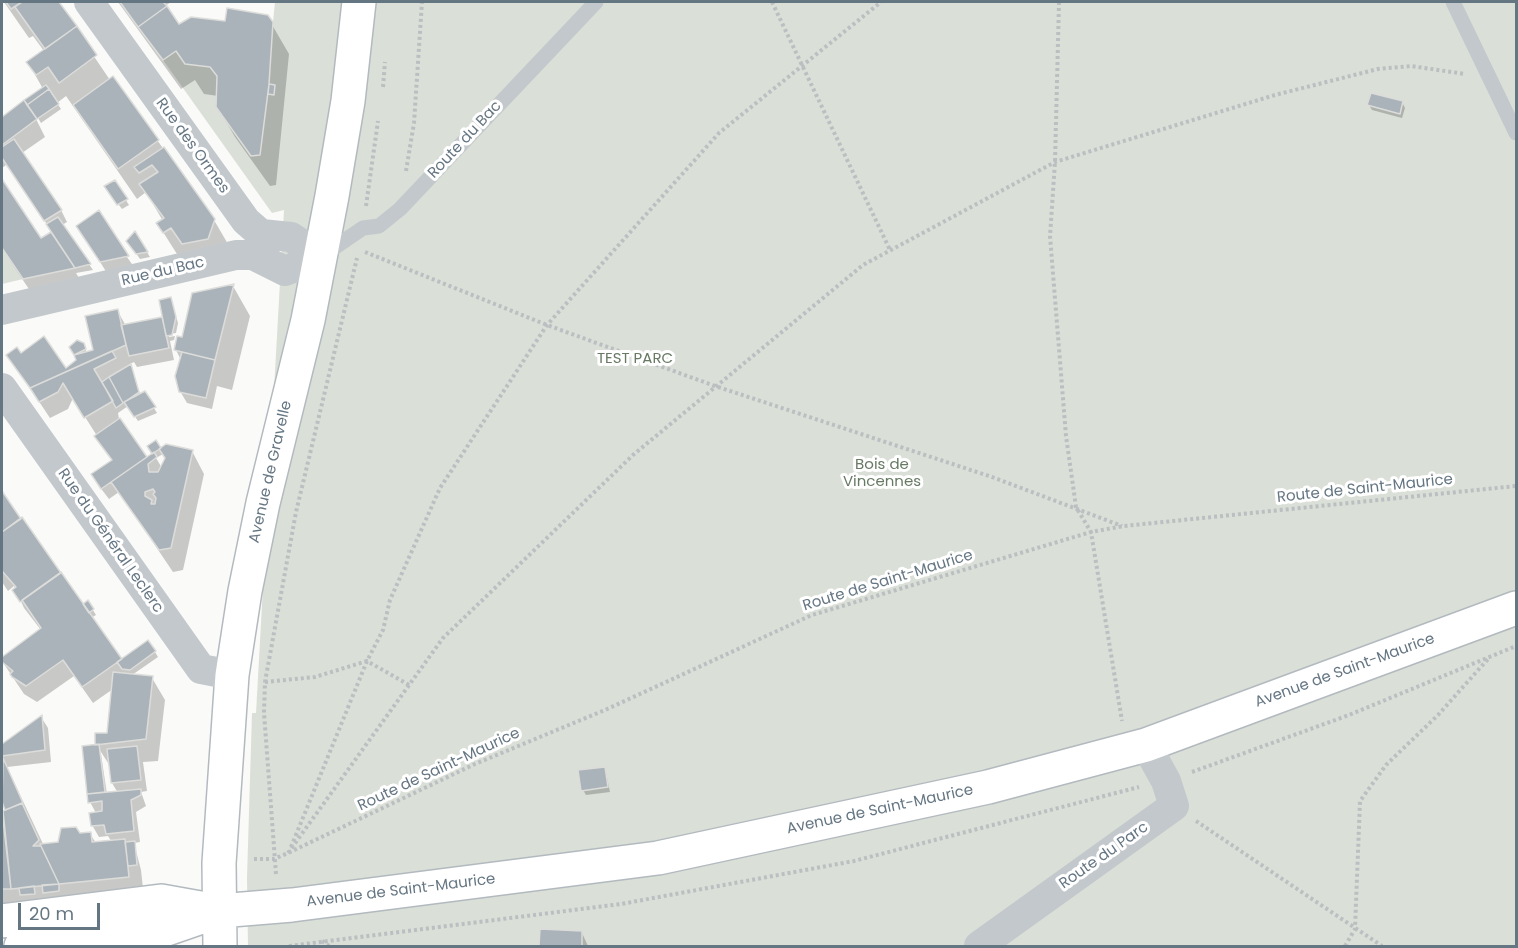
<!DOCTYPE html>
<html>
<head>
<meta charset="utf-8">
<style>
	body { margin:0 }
	#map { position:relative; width:1518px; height:948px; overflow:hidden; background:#fafaf8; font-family:Poppins,sans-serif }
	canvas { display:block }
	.frame { position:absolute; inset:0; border:3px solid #657683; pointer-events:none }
	.scale { position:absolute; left:18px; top:903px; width:82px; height:27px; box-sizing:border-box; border:3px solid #657683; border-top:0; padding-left:8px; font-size:18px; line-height:21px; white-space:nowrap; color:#657683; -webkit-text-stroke:4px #fff; paint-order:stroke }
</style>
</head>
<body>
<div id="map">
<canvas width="1518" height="948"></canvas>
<div class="frame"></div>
<div class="scale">20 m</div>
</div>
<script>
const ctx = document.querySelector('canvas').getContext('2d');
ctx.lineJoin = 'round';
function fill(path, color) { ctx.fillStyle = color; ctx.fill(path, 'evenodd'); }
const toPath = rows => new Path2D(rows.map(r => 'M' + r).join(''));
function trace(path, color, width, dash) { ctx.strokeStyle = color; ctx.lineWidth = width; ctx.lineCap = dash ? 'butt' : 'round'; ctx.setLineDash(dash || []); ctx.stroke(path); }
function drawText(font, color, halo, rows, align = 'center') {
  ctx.font = font + ' Poppins,sans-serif'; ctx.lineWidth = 6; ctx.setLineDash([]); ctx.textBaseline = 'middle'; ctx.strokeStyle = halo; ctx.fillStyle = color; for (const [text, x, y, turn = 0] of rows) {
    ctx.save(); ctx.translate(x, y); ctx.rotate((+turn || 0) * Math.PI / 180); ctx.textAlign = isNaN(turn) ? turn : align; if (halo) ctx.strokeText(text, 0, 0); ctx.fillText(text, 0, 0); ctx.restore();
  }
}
fill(toPath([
	[275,2,1516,2,1516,946,248,946,247,878,252,713,256,713,284,210,272,213,163,60,176,51,185,64,210,67,217,76,216,107,252,156,260,155,268,94,274,95,267,82],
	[2,248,5,254,23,279,2,284]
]), '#dadfd7');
fill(toPath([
	[4,2,57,2,110,80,113,78,214,220,232,251,182,262,158,224,163,221,146,192,137,199,66,96,57,103,61,109,41,123,38,118,36,119,45,137,22,153,61,210,67,222,62,225,93,270,76,273,86,290,37,301,2,249,2,182,41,240,53,233,6,165,2,168,2,118,43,89,28,62,44,51,33,36,29,38],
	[118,2,171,2,165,6,179,26,271,23,289,54,276,185,270,186,235,137,217,106,218,96,204,94,195,80,181,89],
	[1402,102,1405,108,1402,118,1372,110,1369,105],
	[114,182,129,205,122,209,109,192],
	[98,212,127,257,134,267,107,273,85,238],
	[135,233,150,257,140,259,131,246,128,238],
	[233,286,250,316,232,390,217,386,212,409,187,403,180,391,181,360,176,350,183,338],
	[171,299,178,323,176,333,169,334,169,337,175,336,174,340,170,341,174,360,137,367,134,362,130,364,140,394,144,392,157,413,138,421,128,406,118,413,119,419,147,459,154,454,155,442,161,450,192,451,204,474,183,570,173,572,119,492,109,499,99,486,113,461,73,398,68,409,50,418,8,355,21,355,66,370,78,361,71,348,83,344,87,353,94,351,117,310,126,326,161,318,165,324],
	[163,454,166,459,162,468,156,458],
	[2,493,87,612,88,602,96,615,91,618,122,661,155,652,158,657,132,675,152,678,165,700,158,761,143,762,147,791,141,792,146,806,136,812,140,842,134,843,141,870,145,907,2,907,2,812,7,811,2,799,2,746,41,717,48,728,51,762,7,767,44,846,90,834,96,843,112,842,108,836,99,837,92,825,96,813,90,802,95,746,101,759,101,754,107,794,118,793,112,783,110,766,101,752,96,746,108,734,113,689,93,703,74,676,37,702,24,694,2,661,41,630,24,608,14,586,8,591,2,582],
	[605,768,610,792,586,795,583,790],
	[541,930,582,933,588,946,539,946]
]), '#0003');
const building = toPath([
	[6,2,22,2,11,9,6,2],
	[22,2,59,2,77,26,45,49,15,7,22,2],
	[120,2,163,2,167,6,138,27,120,2],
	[167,6,179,24,191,17,225,21,227,8,268,15,273,22,269,84,260,155,251,156,216,107,217,76,210,67,185,64,176,51,163,60,138,27,167,6],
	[77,26,97,55,59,83,48,67,36,75,26,62,77,26],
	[113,76,159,140,118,169,73,105,113,76],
	[269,84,275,85,274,95,268,94,269,84],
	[46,85,49,89,27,105,24,100,46,85],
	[49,89,59,104,37,119,27,105,49,89],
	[1371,93,1403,101,1400,114,1367,105,1371,93],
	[24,100,37,119,2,145,2,117,24,100],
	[14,139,62,210,44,221,2,158,2,147,14,139],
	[164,147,215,219,208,239,182,244,171,228,163,233,156,223,164,218,139,184,158,172,152,165,139,173,134,167,164,147],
	[2,179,41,238,51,232,75,268,23,279,2,248,2,179],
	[115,180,128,199,117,205,104,186,115,180],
	[99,210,129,256,100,262,76,226,99,210],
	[58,217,91,264,75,268,46,224,58,217],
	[135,231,148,252,136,254,126,241,135,231],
	[234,284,215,360,174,350,177,336,182,337,192,293,234,284],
	[171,297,176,317,172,335,166,336,159,300,171,297],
	[118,309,126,345,30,388,6,355,17,347,21,353,44,336,66,368,76,360,74,355,93,350,85,316,118,309],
	[162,317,169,348,129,356,121,325,162,317],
	[77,340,84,343,86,349,74,355,69,347,77,340],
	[112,351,116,358,94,369,113,401,84,418,63,383,58,392,39,402,30,388,112,351],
	[182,352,215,360,206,398,179,392,175,376,182,352],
	[131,364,139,392,123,403,109,377,131,364],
	[109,377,123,403,116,408,102,382,109,377],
	[145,391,156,407,134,417,124,402,145,391],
	[120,418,147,457,101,489,91,474,112,460,94,436,120,418],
	[156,440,161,448,152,454,147,446,156,440],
	[166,444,193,450,171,548,159,550,111,482,154,452,157,457,148,464,149,472,158,472,165,458,159,449,166,444],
	[153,489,155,492,153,494,156,498,155,504,151,504,152,500,145,496,145,492,153,489],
	[2,491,21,519,2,532,2,491],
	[22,517,61,573,20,602,12,590,16,587,2,571,2,532,22,517],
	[61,572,122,659,82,687,63,660,26,686,12,677,10,674,13,671,2,662,2,657,41,628,22,600,61,572],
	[88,600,94,609,89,613,83,604,88,600],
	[148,640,156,651,130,670,122,669,117,662,148,640],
	[113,672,153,676,146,739,95,745,95,733,107,733,113,672],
	[42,715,45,750,2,756,2,744,42,715],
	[99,744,105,792,87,794,82,746,99,744],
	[137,746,141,780,111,783,107,749,137,746],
	[3,758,23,803,5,810,2,802,3,758],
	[605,767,608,787,581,791,578,770,605,767],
	[141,789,141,795,131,800,134,831,106,834,104,825,91,826,89,813,102,811,102,801,88,803,87,794,141,789],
	[22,803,39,840,33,846,41,846,59,884,11,889,3,811,22,803],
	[2,811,11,889,2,889,2,811],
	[76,827,80,833,91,832,92,842,125,839,129,877,59,884,40,844,58,842,61,828,76,827],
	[135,841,137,865,128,866,125,842,135,841],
	[59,884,59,891,43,893,42,885,59,884],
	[34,886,35,894,20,895,19,888,34,886],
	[540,929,582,931,582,946,539,946,540,929]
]);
fill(building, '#aab3b9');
trace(building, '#dcdcda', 1.5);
const secondary = toPath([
	[2,921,161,901,217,911],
	[21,946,164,930,219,911,292,905,658,858,988,787,1146,745,1516,608],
	[220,946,219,863,232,675,245,591,263,503,308,320,332,196,348,101,359,2]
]);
trace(secondary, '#b3babf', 36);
trace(toPath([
	[772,2,890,250],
	[1059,2,1055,162,1050,236,1066,436,1076,507,1091,532,1122,721],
	[383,87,385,62],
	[406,171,414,123,422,2],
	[366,206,378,121],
	[365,252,547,325,715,386,992,477,1122,526],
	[265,682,315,677,367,661,409,685],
	[1192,772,1349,715,1516,646],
	[1196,821,1382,946],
	[291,847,367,661,383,630,390,600,440,488,547,325,719,133,881,2],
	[288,853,443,638,633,455,863,265,1055,162,1275,95,1378,69,1411,66,1465,74],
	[254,859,274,859,288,853,475,764,605,710,812,615,1091,532,1124,526,1516,486],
	[276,874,264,713,265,682,296,512,357,258],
	[322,941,329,946],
	[289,946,621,904,854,861,1139,787],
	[1345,946,1355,929,1360,801,1386,765,1438,715,1488,659]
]), '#bbbfc2', 4, [3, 3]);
trace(toPath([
	[1453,2,1516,133],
	[322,256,363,228,379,226,400,209,596,2]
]), '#c3c8cc', 15);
trace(toPath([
	[89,2,246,221,261,234,291,237,321,257],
	[2,310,236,255,253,255,285,271,321,257],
	[2,388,201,669,232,675],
	[979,946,1174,806,1166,781,1146,745]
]), '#c3c8cc', 30);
trace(secondary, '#fff', 33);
drawText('15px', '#657683', '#fff', [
	["Route du Bac",465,140,-47],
	["Rue des Ormes",192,146,54],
	["Rue du Bac",163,272,-13],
	["Avenue de Gravelle",271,472,-77],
	["Route de Saint-Maurice",1365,489,-6],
	["Rue du Général Leclerc",110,541,55],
	["Route de Saint-Maurice",888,581,-17],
	["Avenue de Saint-Maurice",1345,671,-20],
	["Route de Saint-Maurice",439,770,-25],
	["Avenue de Saint-Maurice",880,810,-12],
	["Route du Parc",1104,856,-35],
	["Avenue de Saint-Maurice",401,891,-7]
]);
drawText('15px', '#687a64', '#fff', [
	["TEST PARC",635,359],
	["Bois de",882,465],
	["Vincennes",882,482]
]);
</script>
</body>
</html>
